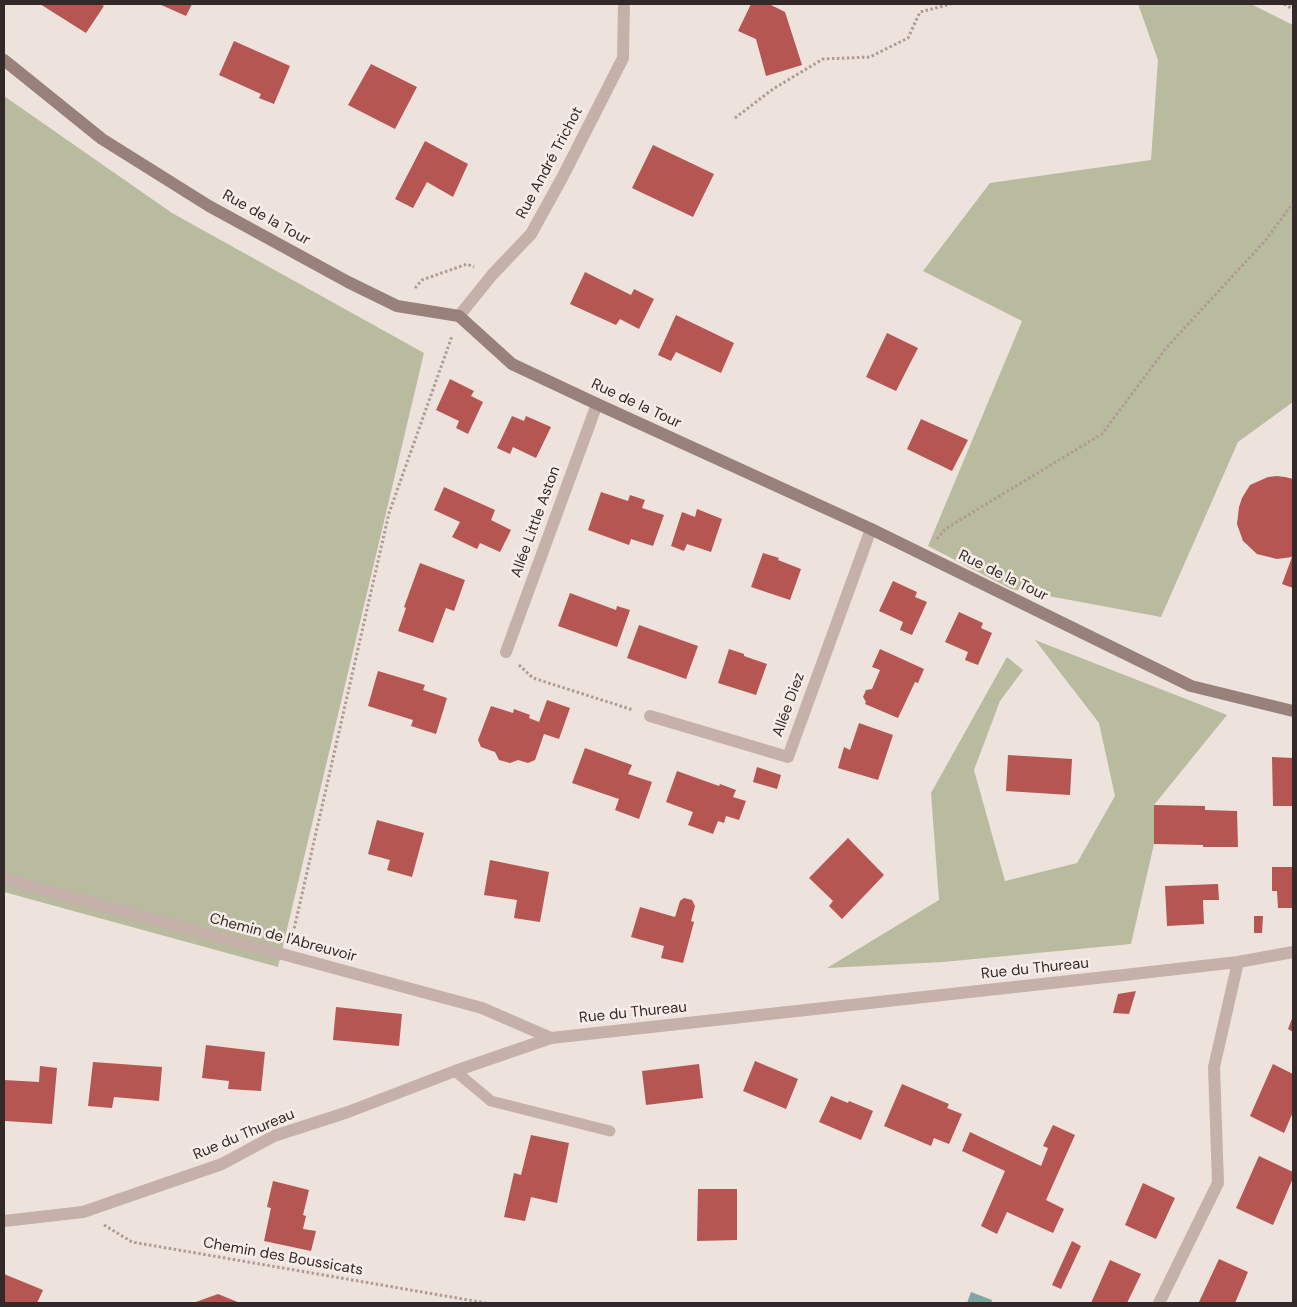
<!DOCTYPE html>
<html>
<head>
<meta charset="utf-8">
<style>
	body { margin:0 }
	#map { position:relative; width:1297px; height:1307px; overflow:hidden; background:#eee2dc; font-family:"DM Sans",sans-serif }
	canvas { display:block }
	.frame { position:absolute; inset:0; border:5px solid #332928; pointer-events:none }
</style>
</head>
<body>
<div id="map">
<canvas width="1297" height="1307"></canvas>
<div class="frame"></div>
</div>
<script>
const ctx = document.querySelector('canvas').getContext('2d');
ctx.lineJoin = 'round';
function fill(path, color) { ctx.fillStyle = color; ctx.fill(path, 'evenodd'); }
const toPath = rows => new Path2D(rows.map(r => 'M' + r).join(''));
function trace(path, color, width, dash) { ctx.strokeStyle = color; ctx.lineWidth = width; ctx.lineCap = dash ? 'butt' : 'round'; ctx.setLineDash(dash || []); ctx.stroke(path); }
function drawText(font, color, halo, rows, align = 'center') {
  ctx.font = font + ' "DM Sans",sans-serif'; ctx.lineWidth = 5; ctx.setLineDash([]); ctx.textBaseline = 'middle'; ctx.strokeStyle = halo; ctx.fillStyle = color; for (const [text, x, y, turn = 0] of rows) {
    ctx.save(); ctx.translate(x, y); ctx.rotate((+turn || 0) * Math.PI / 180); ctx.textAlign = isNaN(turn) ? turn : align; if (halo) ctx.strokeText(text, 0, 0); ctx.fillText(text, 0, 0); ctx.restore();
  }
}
fill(toPath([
	[1138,4,1251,4,1293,25,1293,402,1238,442,1161,617,1011,589,928,546,1022,321,923,271,990,183,1151,160,1158,60],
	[4,96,172,213,424,353,278,967,4,892],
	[1035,640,1227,715,1154,805,1154,844,1131,944,943,962,827,968,939,900,931,793,1007,657,1023,670,1000,701,974,770,1005,881,1077,863,1115,796,1099,723]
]), '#b8bb9e');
fill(toPath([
	[971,1292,992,1300,991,1303,967,1303]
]), '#7fa8a1');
fill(toPath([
	[40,4,100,4,104,6,86,33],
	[159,4,192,4,186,16],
	[751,4,769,4,785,12,802,65,766,76,756,39,738,31],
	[234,41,290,66,274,104,259,98,261,94,219,75],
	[371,64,417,87,395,129,348,105],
	[425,141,468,164,453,197,427,182,413,208,395,199],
	[653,145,714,174,693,217,632,188],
	[585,272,631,295,634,289,654,299,639,329,620,319,616,325,570,304],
	[676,315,734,343,721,373,676,352,671,361,658,355],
	[887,333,918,348,896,391,866,377],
	[450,379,474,391,471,396,483,402,468,434,456,428,459,421,436,410],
	[512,416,524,421,526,416,551,427,536,458,513,447,510,454,497,448],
	[921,419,968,440,952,471,907,449],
	[1277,476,1285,477,1293,479,1293,588,1282,584,1292,557,1277,559,1257,554,1243,541,1237,524,1239,507,1242,498,1250,485,1268,477],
	[444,487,495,510,491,520,511,530,500,552,480,543,477,549,452,537,460,522,434,510],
	[601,492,628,501,630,495,645,500,642,508,664,515,653,546,631,539,629,545,588,530],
	[697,509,722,519,711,552,687,544,684,551,671,546,682,512,695,517],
	[763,553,779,558,778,560,801,569,790,600,751,587],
	[420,563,465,580,454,611,446,608,433,643,398,631,406,608,404,607],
	[893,581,917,592,915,597,927,602,912,635,900,630,903,622,879,611],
	[570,593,616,610,617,606,630,610,617,647,558,626],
	[959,612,983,623,981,628,992,633,978,665,965,660,968,652,945,642],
	[639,625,698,646,686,679,627,658],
	[729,649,744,654,744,656,767,664,756,695,718,683],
	[880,649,924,669,918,683,915,682,898,718,865,704,866,702,863,697,866,690,872,689,880,670,872,667],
	[378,671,425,685,423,690,447,698,436,734,411,726,413,720,368,706],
	[547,700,570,708,559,739,544,734,535,760,528,763,518,760,510,763,499,760,495,752,481,747,478,740,491,706,513,713,514,709,530,715,529,718,539,722],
	[859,723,893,735,878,780,838,768,844,747,850,750],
	[585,748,632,765,628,774,652,782,639,819,615,810,619,799,572,783],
	[1008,755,1072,759,1070,795,1006,791],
	[1272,757,1293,758,1293,806,1273,806],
	[757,767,781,775,777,789,753,782],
	[677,771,719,786,720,784,736,790,733,797,746,801,739,820,726,816,724,823,718,821,713,834,688,825,693,812,666,802],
	[1154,805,1205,806,1205,810,1237,811,1238,847,1203,847,1203,845,1154,844],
	[377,820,424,833,412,877,387,870,390,860,368,854],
	[848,838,884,875,842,919,829,906,833,901,809,878],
	[490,860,549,872,540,922,514,918,517,900,484,895],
	[1272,867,1293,867,1293,908,1278,908,1277,891,1272,891],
	[1218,884,1219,900,1203,900,1204,924,1167,926,1165,886],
	[684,898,692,900,695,906,691,921,694,922,683,963,661,958,664,946,631,937,640,907,675,917,680,901],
	[1254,916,1263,916,1262,933,1254,933],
	[1136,991,1129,1014,1113,1013,1118,994],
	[336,1007,402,1014,399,1046,333,1040],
	[1293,1016,1293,1032,1288,1029],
	[206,1045,265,1052,261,1091,228,1089,229,1081,202,1078],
	[755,1061,798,1079,786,1109,743,1091],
	[93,1062,162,1067,159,1101,114,1097,112,1108,88,1106],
	[699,1064,703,1098,646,1105,642,1071],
	[1273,1064,1293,1074,1293,1112,1284,1133,1250,1116],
	[40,1066,57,1068,52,1124,5,1121,4,1123,4,1080,39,1082],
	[902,1084,949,1104,947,1108,962,1114,949,1144,934,1138,931,1146,884,1126],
	[831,1096,848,1103,849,1101,873,1111,861,1140,819,1122],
	[1053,1125,1075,1135,1046,1200,1064,1209,1053,1233,1007,1212,997,1234,981,1226,1005,1171,962,1151,970,1132,1041,1166,1048,1148,1043,1146],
	[531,1135,569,1143,557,1203,531,1197,525,1221,504,1217,514,1173,521,1175],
	[1259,1156,1293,1172,1293,1178,1273,1225,1236,1208],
	[273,1181,309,1190,303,1215,306,1216,303,1229,316,1231,311,1251,264,1241,271,1208,267,1207],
	[1143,1183,1175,1198,1156,1239,1125,1225],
	[698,1189,737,1189,737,1240,697,1241],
	[1072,1241,1081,1246,1061,1289,1052,1285],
	[1219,1259,1248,1272,1235,1303,1201,1303,1199,1302],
	[1110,1260,1141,1274,1127,1303,1091,1303],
	[4,1274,43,1290,37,1303,4,1303],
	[218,1294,240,1303,193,1303]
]), '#b65652');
trace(toPath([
	[1284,4,1293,9],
	[735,118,773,89,823,59,870,57,908,38,920,12,951,4],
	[415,288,422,280,467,264,474,267],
	[937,539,945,529,1102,434,1166,348,1265,241,1293,203],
	[519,665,533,678,633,710],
	[292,938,389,513,452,336],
	[104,1225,132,1242,486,1303]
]), '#b09b94', 3, [2.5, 2.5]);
trace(toPath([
	[455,1071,491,1101,610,1131]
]), '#c5b1aa', 11);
trace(toPath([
	[459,316,492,275,531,234,562,178,623,58,624,4],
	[506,652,597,404],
	[650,716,788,757,871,529],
	[4,879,482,1008,551,1038],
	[4,1221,83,1212,222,1164,274,1136,348,1112,455,1071,551,1038,1124,975,1238,962,1293,952],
	[1159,1303,1218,1183,1214,1067,1238,962]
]), '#c5b1aa', 12);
trace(toPath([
	[4,60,102,139,209,206,348,282,397,306,459,316,512,364,597,404,871,529,1191,686,1293,711]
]), '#98807b', 12);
drawText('15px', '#332928', '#f7ede8', [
	["Rue André Trichot",550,163,-62],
	["Rue de la Tour",266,218,29],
	["Rue de la Tour",636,404,25],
	["Allée Little Aston",536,522,-70],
	["Rue de la Tour",1003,576,26],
	["Allée Diez",789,705,-70],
	["Chemin de l'Abreuvoir",283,938,15],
	["Rue du Thureau",1035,969,-6],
	["Rue du Thureau",633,1013,-6],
	["Rue du Thureau",244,1135,-23],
	["Chemin des Boussicats",283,1257,10]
]);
</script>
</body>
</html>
